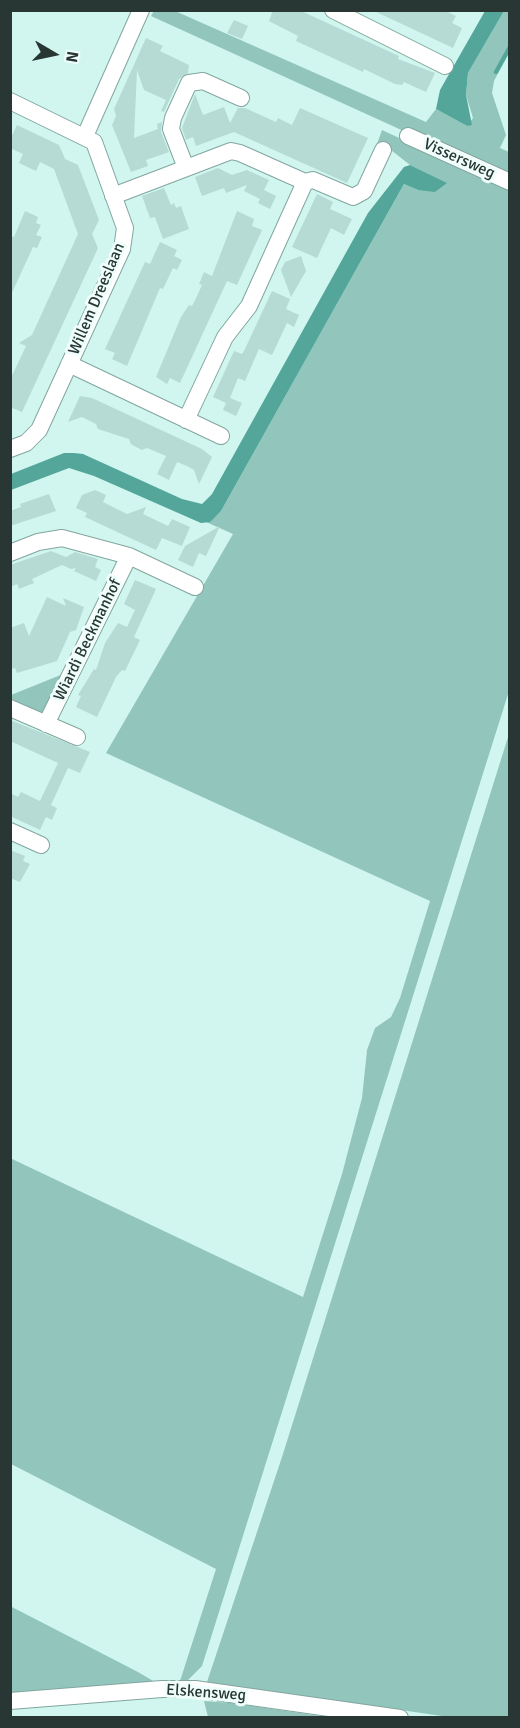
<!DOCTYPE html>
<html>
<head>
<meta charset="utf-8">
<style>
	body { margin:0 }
	#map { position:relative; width:520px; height:1728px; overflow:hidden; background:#d0f6ef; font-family:Signika,sans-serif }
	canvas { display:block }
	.frame { position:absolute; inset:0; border:12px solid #283734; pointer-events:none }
	.north { position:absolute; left:24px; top:24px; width:60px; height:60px; -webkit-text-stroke:4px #effefb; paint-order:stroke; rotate:99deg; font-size:16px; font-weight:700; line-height:24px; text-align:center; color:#283734 }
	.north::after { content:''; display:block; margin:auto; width:21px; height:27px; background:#283734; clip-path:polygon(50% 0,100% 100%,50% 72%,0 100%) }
</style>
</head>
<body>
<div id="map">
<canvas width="520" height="1728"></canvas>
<div class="frame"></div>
<div class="north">N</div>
</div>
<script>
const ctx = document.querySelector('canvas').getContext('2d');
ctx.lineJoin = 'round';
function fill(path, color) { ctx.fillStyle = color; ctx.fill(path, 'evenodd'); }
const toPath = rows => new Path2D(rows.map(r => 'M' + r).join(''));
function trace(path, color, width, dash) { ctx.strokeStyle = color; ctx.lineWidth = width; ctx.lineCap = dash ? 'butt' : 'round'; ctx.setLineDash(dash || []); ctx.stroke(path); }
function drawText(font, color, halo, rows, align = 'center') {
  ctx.font = font + ' Signika,sans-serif'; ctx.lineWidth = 6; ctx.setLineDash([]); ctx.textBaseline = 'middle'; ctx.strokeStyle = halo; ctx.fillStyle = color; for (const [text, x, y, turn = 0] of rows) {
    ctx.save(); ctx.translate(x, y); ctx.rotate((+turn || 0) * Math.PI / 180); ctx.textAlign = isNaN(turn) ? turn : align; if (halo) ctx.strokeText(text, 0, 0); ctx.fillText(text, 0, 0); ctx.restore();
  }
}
fill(toPath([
	[154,11,175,11,426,122,436,109,467,126,473,118,466,95,468,73,504,11,509,11,509,52,494,81,492,93,506,135,500,148,509,152,509,179,151,16],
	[382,130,509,189,509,691,202,1666,187,1681,180,1681,216,1569,11,1464,10,1158,303,1297,342,1174,362,1098,367,1050,375,1028,391,1017,400,998,430,901,106,753,233,534,206,522,221,511,404,184,418,190,446,183,410,165,391,150,377,144],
	[68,672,46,715,11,699,11,695],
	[509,734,509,1717,449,1717,207,1682,282,1457],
	[10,1606,138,1672,155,1682,11,1693],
	[204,1701,231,1703,327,1717,208,1717]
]), '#92c6bd');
fill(toPath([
	[485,11,504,11,468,73,466,95,472,125,467,126,436,109,440,90],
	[410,165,447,183,435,192,418,190,404,184,221,511,210,522,201,523,94,476,69,468,11,490,11,474,64,453,74,453,83,454,182,499,202,504,212,494,368,213,404,167]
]), '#54a69b');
trace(toPath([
	[496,72,510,47]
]), '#54a69b', 4.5);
fill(toPath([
	[273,10,299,10,399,56,398,59,435,73,426,92,404,82,402,85,395,84,364,69,363,72,296,41,298,36,269,21],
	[372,10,444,10,456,16,452,23,462,28,453,48],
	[234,20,248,26,242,39,227,33],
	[146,38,163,46,160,51,189,65,188,73,179,79,164,112,161,111,166,100,144,90,137,70,134,138,158,129,157,124,162,122,161,132,169,152,146,160,148,166,131,172,112,125,116,116,114,109],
	[195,94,203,115,224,107,230,123,238,108,245,108,276,122,278,118,292,125,300,108,368,138,347,183,234,132,196,146,193,137,186,140,182,128],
	[17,125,59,145,65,159,78,165,99,220,92,234,98,248,22,412,10,407,10,380,26,346,19,343,32,335,78,234,54,169,40,162,36,171,19,163,23,154,10,148,10,140],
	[218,168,232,175,247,170,269,180,264,190,276,196,270,209,258,203,260,199,244,191,247,185,226,193,224,188,202,196,195,177],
	[164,188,171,205,174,203,176,208,181,206,189,229,163,239,155,217,150,218,142,196],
	[317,194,333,202,330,209,352,219,344,235,331,228,317,258,292,247],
	[25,211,38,217,36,223,41,225,36,235,42,237,37,248,33,247,10,297,10,236,14,237],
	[237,211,254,219,252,226,262,230,237,285,227,281,180,383,170,378,167,384,156,377,181,317,189,305,192,306,197,296,202,285,199,284,204,272,212,276],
	[160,242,177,250,174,256,182,260,177,270,173,268,163,289,160,288,127,366,112,359,115,353,105,349,145,262,150,264],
	[301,256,306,271,291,297,281,270,285,262],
	[272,291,290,299,286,309,299,315,294,327,287,323,272,355,259,349,245,381,238,378,230,398,242,403,236,416,223,410,226,403,213,397,234,351,242,354,244,351],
	[80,396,92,398,202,449,212,457,199,484,194,470,187,466,177,462,169,480,157,474,166,456,147,448,142,450,136,447,131,444,129,439,98,429,96,424,82,417,68,422],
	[95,490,106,495,103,502,127,514,146,507,143,514,168,526,172,519,190,527,182,546,162,538,156,550,85,517,87,513,76,508,82,495],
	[49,494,56,511,10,526,10,511,21,507,20,504],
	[220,526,206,556,199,553,193,567,178,560,185,546],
	[51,551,66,557,75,552,98,559,95,567,101,570,96,581,74,571,76,568,71,569,62,565,32,579,34,583,19,589,17,584,10,587,10,565],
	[135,580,156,589,134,637,140,640,125,671,122,670,116,677,97,717,76,707,81,696,78,695,94,669,96,670,105,643,118,623,127,627,135,610,124,604],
	[47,597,66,606,63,598,84,607,76,630,70,632,57,661,17,673,15,668,10,669,10,628,24,623,29,636],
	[10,720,90,752,80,773,68,768,51,805,57,808,52,820,46,817,40,830,10,816,10,793,18,797,21,792,40,801,58,763,10,741],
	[10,850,25,856,23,861,30,864,20,882,10,878]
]), '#b5dbd4');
const street = toPath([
	[333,10,445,66],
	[10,101,94,142,125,228,122,249,39,430,26,443,10,449],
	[85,136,141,10],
	[408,136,510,182],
	[186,168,171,129,173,118,189,83,203,81,241,98],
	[113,196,231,151,240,153,305,182],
	[69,364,221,436],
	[186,420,225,337,249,306,305,182,313,180,353,197,364,191,383,150],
	[10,553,38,542,62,538,129,556,195,587],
	[10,708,77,737],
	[46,724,129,556],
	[10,831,41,845],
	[10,1701,162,1689,195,1689,400,1718]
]);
trace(street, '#82a69f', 18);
trace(street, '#fff', 16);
drawText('16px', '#283734', '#effefb', [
	["Vissersweg",459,159,24],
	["Willem Dreeslaan",97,299,-67],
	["Wiardi Beckmanhof",88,640,-64],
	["Elskensweg",206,1693,4]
]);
</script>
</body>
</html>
